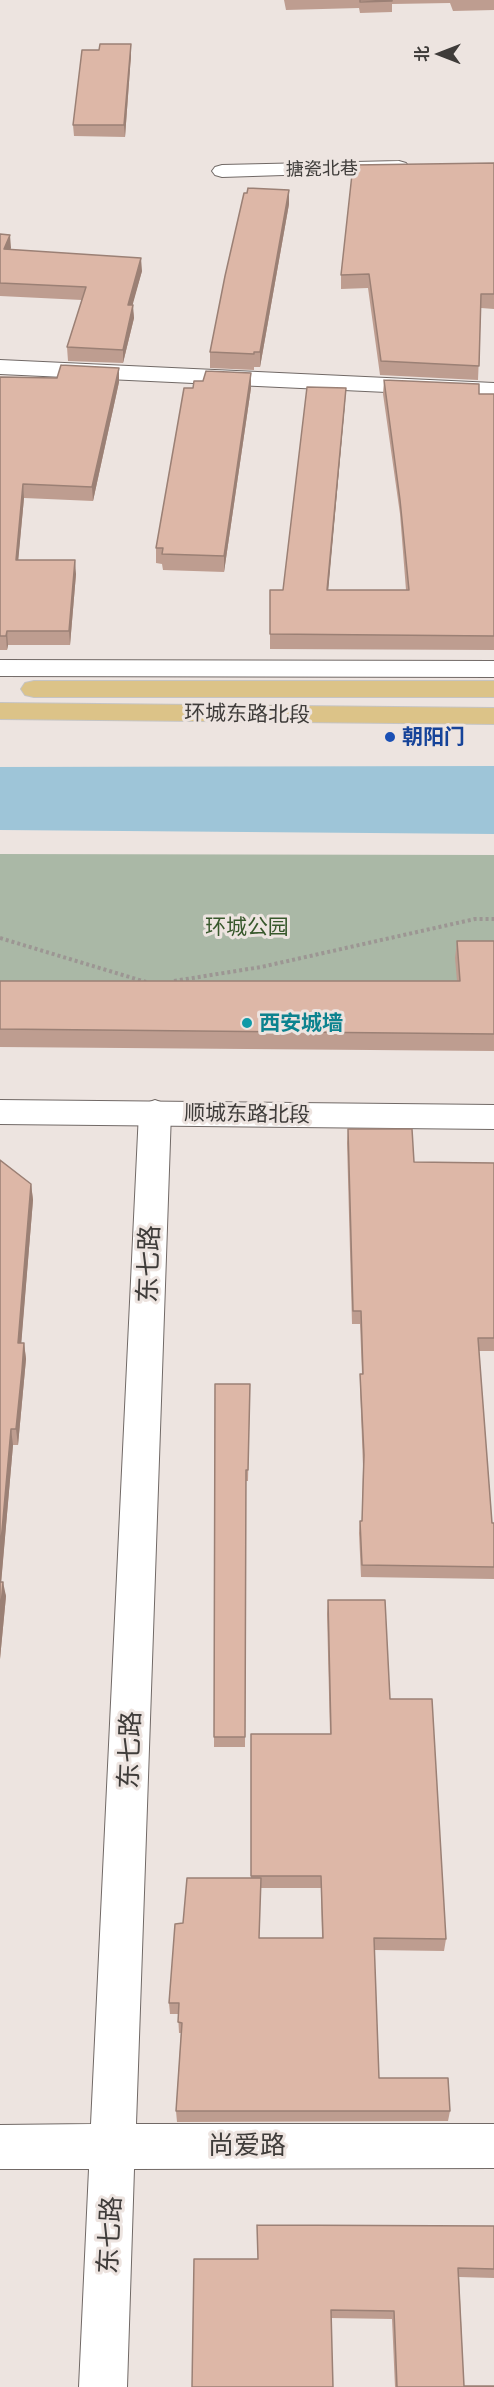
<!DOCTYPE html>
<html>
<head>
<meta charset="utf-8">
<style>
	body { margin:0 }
	#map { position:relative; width:494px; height:2387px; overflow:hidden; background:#ede4e0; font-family:Lato,"Noto Sans SC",sans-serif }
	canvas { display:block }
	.north { position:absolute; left:410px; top:24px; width:60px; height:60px; -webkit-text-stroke:4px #ede4e0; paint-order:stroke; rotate:270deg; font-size:16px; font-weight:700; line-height:24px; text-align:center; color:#3f3c3a }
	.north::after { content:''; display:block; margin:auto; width:21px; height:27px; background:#3f3c3a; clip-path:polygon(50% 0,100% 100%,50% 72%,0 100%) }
</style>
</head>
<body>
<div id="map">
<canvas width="494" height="2387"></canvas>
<div class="north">北</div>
</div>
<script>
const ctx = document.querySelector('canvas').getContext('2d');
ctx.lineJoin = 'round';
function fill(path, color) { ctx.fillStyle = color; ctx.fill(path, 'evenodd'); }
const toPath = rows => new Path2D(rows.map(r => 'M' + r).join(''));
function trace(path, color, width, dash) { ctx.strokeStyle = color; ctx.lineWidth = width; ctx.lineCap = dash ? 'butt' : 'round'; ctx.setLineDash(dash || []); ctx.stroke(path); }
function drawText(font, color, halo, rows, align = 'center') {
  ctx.font = font + ' Lato,"Noto Sans SC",sans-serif'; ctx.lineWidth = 6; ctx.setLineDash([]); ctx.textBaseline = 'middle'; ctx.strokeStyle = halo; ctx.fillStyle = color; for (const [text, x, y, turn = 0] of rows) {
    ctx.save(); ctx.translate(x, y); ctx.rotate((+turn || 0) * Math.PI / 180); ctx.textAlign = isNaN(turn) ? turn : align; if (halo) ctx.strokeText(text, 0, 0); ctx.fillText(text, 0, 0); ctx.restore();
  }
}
fill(toPath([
	[0,854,494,855,494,959,459,999,0,998]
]), '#aab8a6');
fill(toPath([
	[494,766,494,834,0,830,0,767]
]), '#9ec5d8');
const street = toPath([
	[399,161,406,163,409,167,406,171,222,177,215,175,212,171,215,167,222,165,399,161],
	[0,360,494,383,494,397,0,374,0,360],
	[0,660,494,661,494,677,0,676,0,660],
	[155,1100,166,1104,171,1112,136,2124,494,2124,494,2168,134,2169,127,2387,79,2387,89,2169,0,2169,0,2125,91,2124,139,1112,144,1104,155,1100]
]);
const secondary = toPath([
	[0,1100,494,1105,494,1129,0,1124,0,1100]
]);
const primary = toPath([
	[34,681,494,681,494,697,34,697,25,695,21,689,25,683,34,681],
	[0,703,494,708,494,724,0,719,0,703]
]);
trace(street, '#716966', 2);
trace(secondary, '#716966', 2);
trace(primary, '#c5c4c4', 2);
trace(toPath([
	[0,938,146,982],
	[174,981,261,967,475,919,494,919]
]), '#9c9693', 4, [3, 3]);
fill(street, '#fff');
fill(secondary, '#fff');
fill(primary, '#dcc388');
fill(toPath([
	[284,0,494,0,494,10,453,11,450,3,392,4,392,12,360,13,359,8,286,10],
	[131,44,131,55,125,137,74,136,73,125],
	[494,163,494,309,481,308,478,380,380,375,368,288,341,289,341,275],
	[289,190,289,204,260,367,254,367,254,370,210,368,210,352],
	[0,234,10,235,10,249,142,271,132,305,134,318,123,363,68,361,67,347,82,300,0,296],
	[251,373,251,388,224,572,163,570,162,564,156,563,156,548,193,388,203,381],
	[0,377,119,382,93,501,24,498,18,560,76,574,70,645,8,645,7,650,0,650],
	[384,380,479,394,494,394,494,650,270,649,270,590,283,590,345,403,328,590,406,590,400,514,383,394],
	[457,941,494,941,494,1051,0,1047,0,981,457,981,455,958],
	[348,1129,414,1162,494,1163,494,1351,479,1351,492,1523,494,1523,494,1579,361,1577,359,1533,360,1521,362,1521,363,1467,360,1387,360,1374,362,1374,360,1324,352,1324,347,1143],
	[0,1160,31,1184,33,1200,21,1343,24,1343,26,1359,18,1445,13,1445,1,1582,6,1596,0,1659],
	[215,1384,250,1384,248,1481,246,1481,245,1747,214,1747],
	[328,1600,390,1699,446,1939,444,1951,374,1950,379,2078,450,2111,448,2121,177,2122,176,2111,181,2033,179,2033,178,2014,170,2014,169,2003,183,1923,251,1878,251,1734,330,1734,327,1614],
	[260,1888,321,1888,322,1938,259,1938],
	[494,2226,494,2278,459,2277,464,2386,494,2387,395,2387,392,2319,331,2318,257,2259]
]), '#be9d90');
fill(toPath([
	[131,44,131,55,125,137,124,125],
	[289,190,289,204,260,367,260,352],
	[10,235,11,248,6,262,4,249],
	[141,258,142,271,129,318,128,305],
	[133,305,134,318,123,363,123,350],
	[119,368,119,382,93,501,92,487],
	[251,373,251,388,224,572,224,556],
	[346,388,345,403,327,604,327,590],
	[23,484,24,498,17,574,16,560],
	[75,560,76,574,70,645,69,631],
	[7,631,8,645,7,650,6,636],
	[31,1184,33,1200,20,1359,18,1343],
	[24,1343,26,1359,18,1445,16,1429],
	[11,1429,13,1445,0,1596,0,1553],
	[3,1582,6,1596,0,1659,0,1618]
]), '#9b8075');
const building = toPath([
	[360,0,392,0,392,1,360,2,360,0],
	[100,44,131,44,124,125,73,125,82,50,99,50,100,44],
	[494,163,494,294,481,294,479,366,381,361,369,274,341,275,353,165,494,163],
	[248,188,289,190,260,352,254,352,254,354,210,352,225,276,244,193,247,193,248,188],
	[0,234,10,235,4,249,141,258,128,305,133,305,123,350,67,347,86,287,0,283,0,234],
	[61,365,119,368,92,487,23,484,16,560,75,560,69,631,7,631,6,636,0,636,0,377,57,378,61,365],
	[206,371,251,373,224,556,162,554,163,548,156,548,184,388,193,388,194,381,203,381,206,371],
	[384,380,479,384,479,394,494,394,494,636,270,634,270,590,283,590,307,387,346,388,327,590,409,590,400,500,384,380],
	[457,941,494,941,494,1034,0,1029,0,981,460,981,457,941],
	[348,1129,412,1129,414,1162,494,1163,494,1338,478,1338,492,1523,494,1523,494,1567,362,1565,360,1521,362,1521,364,1455,360,1374,363,1374,361,1311,353,1311,348,1129],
	[0,1160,31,1184,18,1343,24,1343,22,1370,16,1429,11,1429,0,1553,0,1160],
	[215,1384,250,1384,248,1470,246,1470,245,1737,214,1737,215,1384],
	[0,1582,3,1582,0,1618,0,1582],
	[328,1600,385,1600,390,1699,432,1699,446,1939,374,1938,379,2078,448,2078,450,2111,176,2111,182,2023,178,2022,179,2003,169,2003,175,1924,183,1923,187,1878,261,1878,259,1938,323,1938,321,1876,251,1876,251,1734,331,1734,328,1600],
	[257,2225,494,2226,494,2269,458,2268,464,2386,494,2386,494,2387,397,2387,394,2311,331,2310,333,2387,192,2387,194,2259,258,2259,257,2225]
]);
fill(building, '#ddb7a7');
trace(building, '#9b8075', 1.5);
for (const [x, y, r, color] of [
	[390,737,6,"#1a4fb4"],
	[247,1023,6,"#0f9aa8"]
]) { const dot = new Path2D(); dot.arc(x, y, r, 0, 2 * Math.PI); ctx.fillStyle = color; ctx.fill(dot); trace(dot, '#ede4e0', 2); }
drawText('18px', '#3f3c3a', '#ede4e0', [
	["搪瓷北巷",322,169,-1]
]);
drawText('21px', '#3f3c3a', '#ede4e0', [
	["环城东路北段",247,714,1],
	["顺城东路北段",247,1114,1]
]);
drawText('bold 21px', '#164399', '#ede4e0', [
	["朝阳门",402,737]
], 'left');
drawText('21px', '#38582c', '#ede4e0', [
	["环城公园",247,927]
]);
drawText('bold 21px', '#0d838f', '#ede4e0', [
	["西安城墙",259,1023]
], 'left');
drawText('26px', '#3f3c3a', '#ede4e0', [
	["东七路",149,1264,-88],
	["东七路",130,1750,-88],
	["尚爱路",247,2146],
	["东七路",110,2235,-87]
]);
</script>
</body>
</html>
